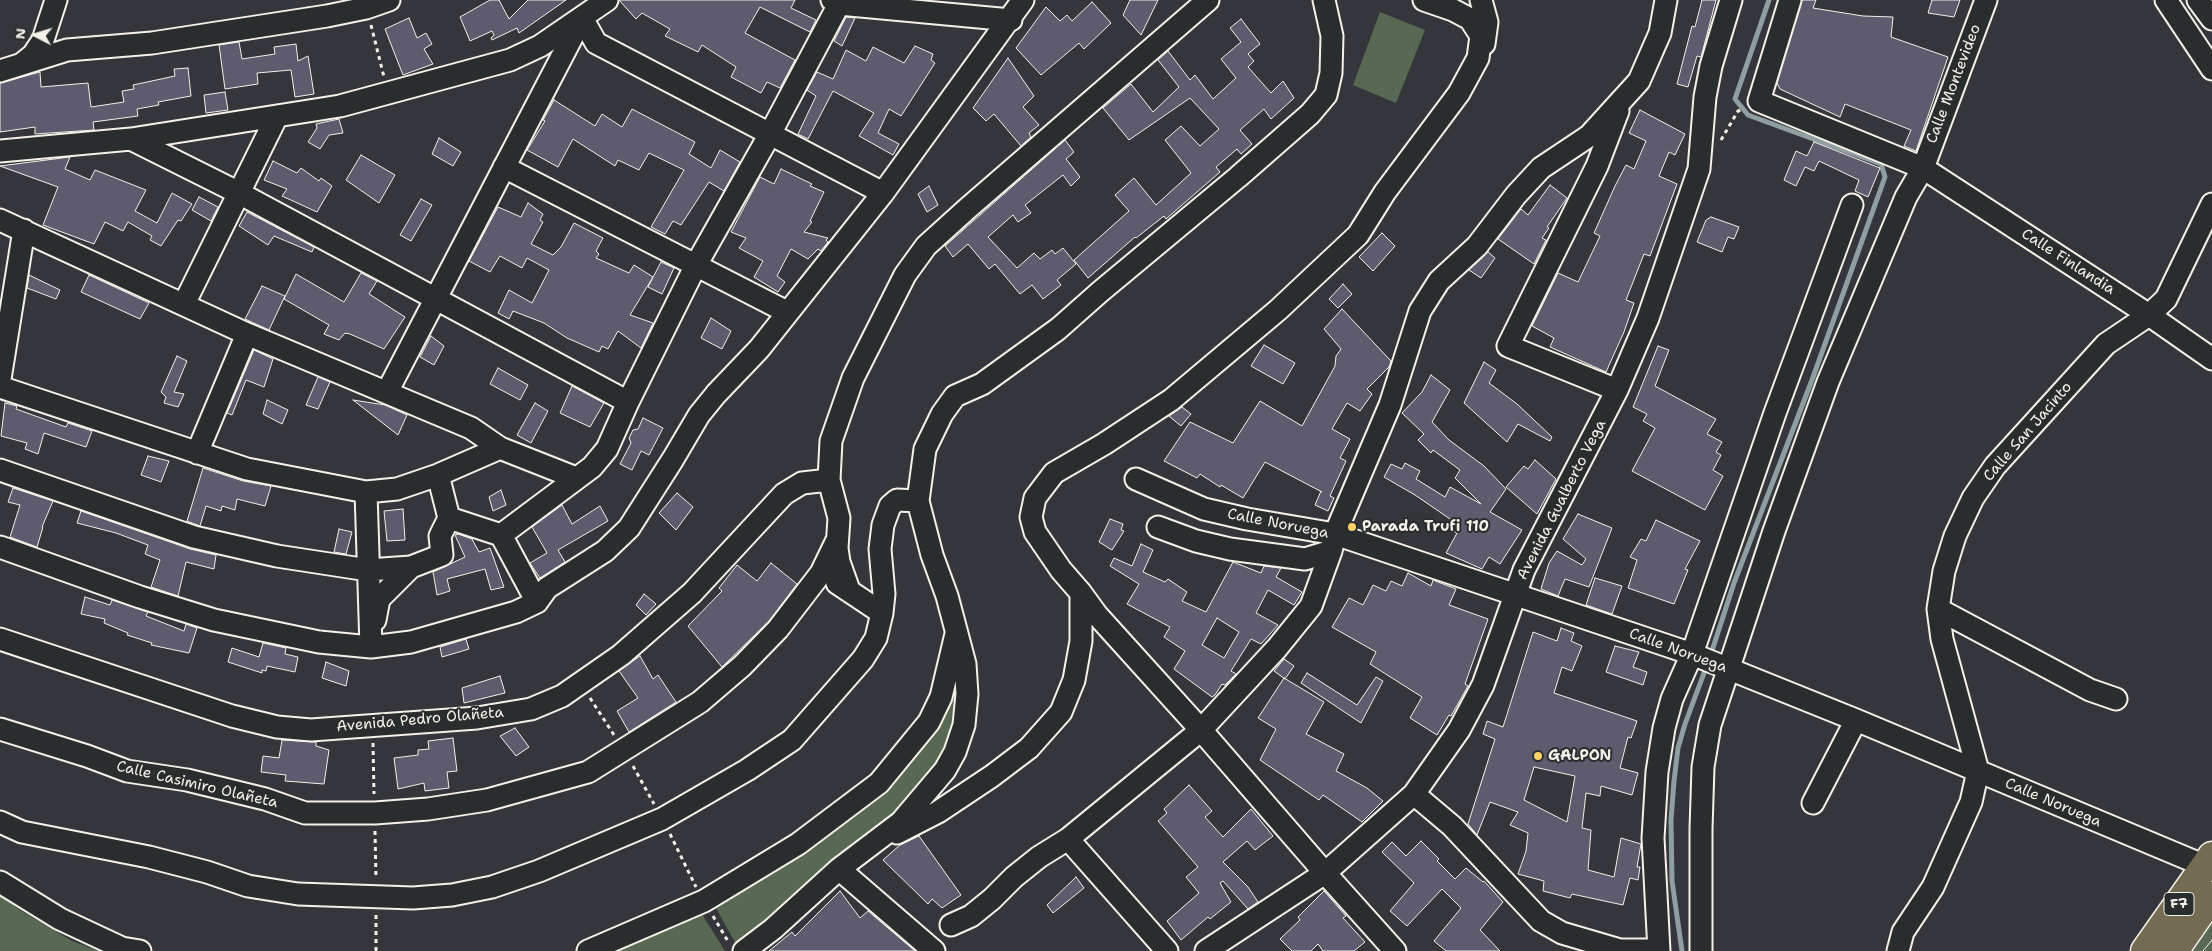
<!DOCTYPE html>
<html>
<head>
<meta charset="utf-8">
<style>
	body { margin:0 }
	#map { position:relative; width:2212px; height:951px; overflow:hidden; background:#34363b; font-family:"Shantell Sans",sans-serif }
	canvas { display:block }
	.north { position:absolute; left:10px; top:10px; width:50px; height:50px; -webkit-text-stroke:4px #2a2d2e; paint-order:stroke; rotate:275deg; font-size:14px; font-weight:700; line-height:20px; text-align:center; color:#f4f1e8 }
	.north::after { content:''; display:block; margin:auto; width:18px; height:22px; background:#f4f1e8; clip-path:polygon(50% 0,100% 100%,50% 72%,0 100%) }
</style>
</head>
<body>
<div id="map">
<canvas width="2212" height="951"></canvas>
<div class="north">N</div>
</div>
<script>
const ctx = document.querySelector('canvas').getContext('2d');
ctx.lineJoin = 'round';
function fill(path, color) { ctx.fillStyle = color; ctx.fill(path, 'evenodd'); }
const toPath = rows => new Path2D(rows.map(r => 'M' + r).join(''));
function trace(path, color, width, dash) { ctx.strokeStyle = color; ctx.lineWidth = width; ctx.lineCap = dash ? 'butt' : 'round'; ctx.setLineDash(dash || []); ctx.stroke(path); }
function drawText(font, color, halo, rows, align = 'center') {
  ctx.font = font + ' "Shantell Sans",sans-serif'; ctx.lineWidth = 4; ctx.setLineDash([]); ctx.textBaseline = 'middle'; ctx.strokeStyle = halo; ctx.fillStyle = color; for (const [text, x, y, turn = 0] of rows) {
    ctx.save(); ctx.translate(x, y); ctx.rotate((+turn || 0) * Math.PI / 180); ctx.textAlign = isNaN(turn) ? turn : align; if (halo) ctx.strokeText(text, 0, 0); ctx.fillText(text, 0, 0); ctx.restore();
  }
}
fill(toPath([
	[1380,12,1425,30,1396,103,1353,85],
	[955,650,960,710,938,768,887,824,858,841,815,875,786,907,769,922,736,944,713,903,892,779],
	[0,895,20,910,72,941,99,951,0,951],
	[2212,910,2212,951,2183,951],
	[700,911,725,951,610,951]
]), '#586852');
trace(toPath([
	[1710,657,1734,583,1812,380,1885,177,1881,164,1748,115,1735,99,1769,0],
	[1682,951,1672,881,1671,820,1674,781,1678,748,1685,724,1707,665]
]), '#8f9ea0', 5);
const building = toPath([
	[490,0,499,0,509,19,528,0,566,0,519,33,517,28,492,40,491,38,494,35,492,31,470,41,460,17,490,0],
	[619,0,795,0,791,8,816,20,810,32,760,7,745,33,795,60,780,88,767,82,761,93,731,77,736,67,702,45,698,52,665,36,670,29,642,13,636,19,619,0],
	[1130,0,1158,0,1141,35,1123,15,1130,0],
	[1702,0,1716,0,1701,57,1697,56,1688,87,1677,84,1692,26,1695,27,1702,0],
	[1802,0,1816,0,1813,8,1863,16,1893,17,1891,37,1948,57,1916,151,1904,146,1911,130,1845,104,1840,117,1780,89,1777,83,1802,0],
	[1932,0,1960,0,1954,17,1928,13,1932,0],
	[1092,2,1111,23,1084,49,1079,43,1041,75,1016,48,1046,7,1060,21,1067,15,1072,21,1092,2],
	[846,17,855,18,842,46,834,41,846,17],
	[409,18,417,38,426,33,432,44,424,49,433,64,403,75,385,29,409,18],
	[1241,19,1260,44,1248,54,1254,61,1248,67,1271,93,1283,81,1294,98,1271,119,1264,109,1240,130,1252,144,1241,154,1237,149,1216,167,1220,172,1166,219,1164,216,1136,238,1135,237,1088,278,1074,260,1129,211,1115,195,1134,178,1156,205,1191,173,1165,140,1181,126,1200,146,1219,129,1190,98,1129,140,1103,108,1131,84,1153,112,1179,87,1158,60,1168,51,1190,80,1195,75,1213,99,1236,78,1221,59,1241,42,1230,28,1241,19],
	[239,42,242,59,275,54,274,47,296,44,298,61,308,56,314,94,295,97,291,70,257,73,258,84,225,89,219,45,239,42],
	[915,46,933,54,931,60,935,63,901,116,889,109,878,133,899,144,893,155,859,136,874,113,833,91,808,139,798,134,816,96,807,90,817,72,833,79,846,50,866,61,873,47,904,63,915,46],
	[1008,58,1034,96,1023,107,1039,125,1029,133,1031,137,1021,146,994,114,986,121,973,108,1008,58],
	[188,68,191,96,158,102,159,105,137,109,138,116,93,122,94,130,35,134,35,127,0,132,0,83,40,72,41,87,88,83,91,107,124,102,122,91,134,89,133,85,175,76,174,69,188,68],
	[225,92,228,110,206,113,204,95,225,92],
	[554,100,595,126,602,114,622,127,632,109,695,142,689,154,711,168,720,150,740,162,724,191,709,182,681,225,673,221,665,234,651,227,684,170,649,153,639,170,618,160,615,166,573,139,558,167,527,150,545,121,543,120,554,100],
	[1640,110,1685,134,1675,155,1669,152,1659,176,1677,184,1650,256,1644,254,1626,300,1634,303,1624,332,1606,372,1550,347,1554,338,1532,326,1558,273,1578,282,1600,236,1594,233,1615,186,1626,165,1634,169,1646,141,1629,133,1640,110],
	[339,119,343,133,329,135,320,149,308,142,317,128,316,124,339,119],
	[439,138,461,152,453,166,432,154,439,138],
	[1065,140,1074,152,1066,159,1080,177,1071,186,1063,175,1025,205,1031,213,1018,222,1013,215,988,237,1017,268,1034,253,1040,259,1052,250,1055,254,1063,248,1076,264,1057,280,1061,285,1043,299,1032,285,1020,294,995,264,989,269,968,244,953,257,945,246,1065,140],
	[1814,142,1880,168,1868,197,1855,191,1859,180,1819,161,1814,171,1805,167,1796,186,1784,180,1796,151,1807,156,1814,142],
	[361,155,395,175,379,203,346,180,361,155],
	[70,157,65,169,90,180,95,170,146,190,135,211,157,223,172,193,192,204,181,221,178,220,161,246,150,240,152,236,128,222,123,231,105,222,94,244,43,225,58,187,0,166,70,157],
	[273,161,297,173,301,168,319,181,321,178,332,186,317,212,282,196,287,189,264,180,273,161],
	[781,169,812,184,810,186,824,192,810,221,812,222,804,232,828,238,826,240,828,242,821,251,818,249,808,259,791,249,777,276,785,282,778,292,754,277,763,261,739,248,746,238,731,232,760,177,774,184,781,169],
	[1550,185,1567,198,1547,227,1549,228,1542,238,1546,240,1534,264,1498,239,1521,209,1528,215,1550,185],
	[929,186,938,205,927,212,918,194,929,186],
	[199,197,218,207,211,221,192,210,199,197],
	[421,199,432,205,411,241,400,235,421,199],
	[528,203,543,214,540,220,543,222,531,244,553,255,561,247,574,223,603,238,596,251,599,254,596,258,629,273,634,265,653,277,630,315,653,323,641,348,618,331,608,349,602,346,599,352,567,338,544,323,513,311,509,319,498,313,509,290,532,303,549,270,527,258,522,268,500,256,490,272,469,261,498,207,521,217,528,203],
	[247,212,314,247,312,252,274,236,268,245,239,226,247,212],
	[1711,217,1739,227,1734,239,1728,237,1722,252,1697,242,1706,220,1711,217],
	[1382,233,1395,246,1373,271,1359,257,1382,233],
	[1488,252,1495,258,1481,278,1469,270,1488,252],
	[661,262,674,268,662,294,648,287,661,262],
	[361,273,377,281,369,294,405,317,384,349,350,334,345,333,339,340,324,334,329,325,284,299,296,274,344,302,361,273],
	[29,275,60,290,56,299,27,288,29,275],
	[89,275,149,303,140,319,81,292,89,275],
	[1343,284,1352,294,1338,308,1329,299,1343,284],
	[262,286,285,296,269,330,245,319,262,286],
	[1342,309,1391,361,1389,367,1367,389,1372,394,1360,411,1347,403,1332,429,1350,439,1340,458,1346,461,1330,496,1334,498,1328,511,1315,505,1321,491,1322,492,1265,462,1243,498,1221,485,1220,487,1200,474,1197,478,1164,461,1190,422,1233,443,1260,401,1302,426,1335,366,1336,356,1341,349,1324,329,1342,309],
	[711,318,731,331,722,349,701,338,711,318],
	[431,336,444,346,434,365,420,357,431,336],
	[1264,345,1295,363,1283,384,1251,366,1264,345],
	[1658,346,1669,350,1655,386,1716,419,1707,434,1722,442,1716,452,1721,455,1713,470,1723,476,1705,510,1632,471,1655,428,1643,421,1647,414,1633,407,1658,346],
	[254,350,273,359,264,387,246,380,232,415,227,413,254,350],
	[177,356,187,361,174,392,184,394,178,407,164,403,166,397,161,392,177,356],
	[1484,362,1496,370,1489,383,1517,404,1552,437,1550,441,1518,424,1507,442,1464,403,1484,362],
	[498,368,528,385,520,400,490,384,498,368],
	[1431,375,1450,390,1432,422,1449,440,1484,466,1506,489,1490,512,1522,530,1500,564,1489,557,1482,569,1446,553,1457,533,1449,529,1453,521,1415,495,1384,477,1391,464,1402,469,1405,463,1420,471,1416,479,1445,497,1450,487,1481,504,1455,478,1460,470,1433,450,1431,453,1418,440,1424,434,1402,413,1422,392,1431,375],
	[318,377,330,382,318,409,306,405,318,377],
	[572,386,604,403,590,427,560,413,572,386],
	[267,400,288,410,282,424,263,414,267,400],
	[353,400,385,405,407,415,398,435,353,400],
	[5,403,17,406,16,409,66,427,68,423,92,431,86,447,44,433,38,454,25,449,27,443,1,436,5,403],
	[535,403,548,411,531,443,517,435,535,403],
	[1182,407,1191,414,1181,426,1169,416,1182,407],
	[643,418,663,428,649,455,641,451,632,470,620,464,631,443,629,438,633,430,638,429,643,418],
	[148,456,169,461,161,482,141,475,148,456],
	[1535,460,1556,479,1537,514,1506,487,1524,466,1528,469,1535,460],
	[203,468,243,481,271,486,265,506,237,499,235,510,222,506,221,511,206,506,200,526,187,521,203,468],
	[13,488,53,501,42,527,43,527,37,547,10,537,20,505,8,502,13,488],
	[501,490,506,505,493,511,489,497,501,490],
	[677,493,693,507,676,530,659,513,677,493],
	[562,505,572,524,600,506,608,521,558,550,565,562,540,578,530,563,547,553,532,527,562,505],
	[403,509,405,540,387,541,384,511,403,509],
	[81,511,190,549,216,555,214,569,186,562,178,596,151,587,160,560,145,554,148,545,116,533,77,523,81,511],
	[1578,514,1612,528,1589,587,1565,579,1558,596,1541,589,1549,563,1557,551,1582,565,1586,559,1563,539,1578,514],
	[1110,519,1123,524,1121,530,1124,531,1112,550,1099,542,1110,519],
	[1656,520,1700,541,1685,569,1688,570,1674,604,1628,588,1637,560,1630,557,1641,539,1646,541,1656,520],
	[339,529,352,532,346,554,334,552,339,529],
	[458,534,472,539,479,552,490,548,504,587,491,590,485,569,447,579,450,591,437,595,433,572,465,557,455,535,458,534],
	[1141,544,1153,550,1143,572,1165,582,1168,579,1187,592,1182,601,1206,612,1233,562,1261,573,1264,566,1281,568,1276,577,1302,592,1294,605,1268,590,1256,613,1278,625,1261,644,1251,639,1231,671,1236,674,1225,685,1222,684,1215,695,1212,697,1174,669,1185,651,1164,637,1170,627,1127,604,1139,584,1110,566,1114,558,1132,566,1141,544],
	[1217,618,1239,632,1224,658,1202,645,1217,618],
	[771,563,797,584,769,621,722,667,688,626,722,591,719,588,737,565,757,581,771,563],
	[1408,573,1431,586,1433,580,1456,589,1449,605,1488,619,1465,684,1468,686,1451,716,1449,715,1437,735,1410,718,1422,697,1370,664,1376,652,1332,627,1349,598,1363,605,1373,585,1386,591,1391,581,1402,586,1408,573],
	[1595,578,1622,586,1612,614,1586,605,1595,578],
	[644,594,656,604,646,615,636,605,644,594],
	[85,597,110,605,112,600,148,612,146,616,184,631,186,624,197,628,189,653,151,645,152,643,127,635,128,633,104,623,105,619,81,614,85,597],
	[1561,628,1574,633,1571,641,1582,646,1572,671,1562,667,1554,693,1637,721,1631,738,1628,737,1620,768,1638,773,1632,795,1601,786,1600,796,1586,793,1582,828,1591,830,1588,870,1614,877,1621,838,1641,844,1637,867,1640,867,1638,880,1630,878,1623,905,1572,894,1570,898,1543,891,1544,881,1518,874,1526,851,1528,833,1510,825,1518,812,1490,802,1477,835,1468,824,1495,739,1483,734,1487,721,1503,727,1533,632,1557,641,1561,628],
	[1534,767,1575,776,1567,822,1524,800,1534,767],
	[466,639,469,649,442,657,440,647,466,639],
	[263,643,286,648,285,654,298,657,295,672,267,666,266,671,262,670,262,673,228,662,232,648,259,657,263,643],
	[1615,646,1639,652,1633,667,1647,672,1643,685,1606,672,1615,646],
	[640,656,653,679,658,675,676,702,629,732,617,711,638,698,619,671,640,656],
	[1284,659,1294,666,1285,679,1274,671,1284,659],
	[326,662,349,671,346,686,322,678,326,662],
	[1307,673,1357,705,1376,677,1383,681,1361,723,1301,683,1307,673],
	[500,676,505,693,464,703,462,688,500,676],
	[1284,678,1324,702,1306,734,1344,754,1336,771,1367,788,1383,801,1362,822,1323,795,1319,800,1260,760,1276,729,1258,718,1284,678],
	[515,728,529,747,516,756,500,736,515,728],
	[453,738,457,771,447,772,449,788,425,791,424,783,398,789,394,758,418,755,418,750,429,749,428,741,453,738],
	[282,740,316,742,316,746,329,750,324,784,285,781,286,775,261,772,263,756,279,758,282,740],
	[1189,785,1212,811,1205,817,1223,837,1251,809,1273,836,1255,850,1247,841,1223,862,1248,887,1258,902,1248,909,1223,881,1220,883,1231,902,1210,919,1208,917,1181,940,1167,921,1199,893,1186,877,1198,867,1158,821,1167,813,1164,809,1189,785],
	[919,836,961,895,942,908,932,899,928,904,883,860,900,845,919,836],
	[1421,841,1439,859,1437,861,1455,879,1466,868,1483,882,1484,881,1503,902,1480,930,1500,951,1446,951,1434,941,1461,908,1442,889,1407,926,1390,911,1414,883,1382,852,1392,842,1406,856,1421,841],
	[1076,877,1084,888,1053,913,1047,905,1076,877],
	[840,891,860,918,868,911,915,951,769,951,792,932,795,936,840,891],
	[1324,891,1346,916,1343,918,1365,942,1354,951,1323,951,1318,944,1311,951,1292,951,1280,939,1300,920,1298,917,1324,891]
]);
fill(building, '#5d5b6d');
trace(building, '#f4f1e8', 1);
const minor = toPath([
	[832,0,839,4,1011,20],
	[1481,0,1487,22,1484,44],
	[1790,0,1759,101,1923,168,2149,315,2212,359],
	[2166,0,2212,69],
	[2198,0,2212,19],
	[582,18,596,43,883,193],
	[23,63,33,55,43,40,56,0],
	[0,71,67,50,152,43,327,16,366,8,389,0],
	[131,139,239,193,628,402],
	[0,151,131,139,340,106,510,60,540,46,607,0],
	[504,167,787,312],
	[0,220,247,334,471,428,500,448,576,478],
	[184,304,277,116],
	[0,379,24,230],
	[0,387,247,469,366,492,397,489,438,475,500,448],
	[1617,390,1508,346,1597,166,1618,111],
	[387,392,581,20],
	[197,453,247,334],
	[0,470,194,537,277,556,368,570,411,567,442,555,440,536,449,518,501,535,592,467,607,449,628,402,696,265,770,134,839,4,840,0],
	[438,475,449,518],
	[1136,479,1204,509,1247,519,1335,534,1692,654,1856,720,2205,866],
	[366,492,371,647],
	[1158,527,1196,541,1230,549,1305,559,1331,551],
	[501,535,537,602],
	[0,547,140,597,214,620,319,642,371,647,411,642,516,612,537,602,547,588,605,551,629,528,673,459,699,415,716,394,759,349,883,193,1023,0],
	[837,583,882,613],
	[849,590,839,562,837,548,839,518,829,480,831,441,853,378,905,275,926,246,968,208,1208,0],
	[1938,609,2090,690,2116,699],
	[375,620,379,599,411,567],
	[0,639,232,716,277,727,311,730,477,718,531,709,562,696,621,655,692,593,784,494,802,483,829,480],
	[0,729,87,756,127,771,187,780,265,799,305,813,375,813,428,809,487,800,588,772,700,702,742,666,778,629,821,573,837,540],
	[1414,794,1452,826,1541,921,1562,933,1620,950,1659,950],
	[1813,803,1856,720],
	[0,822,22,832,149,857,207,872,248,886,298,894,413,898,452,895,492,887,539,871,662,819,747,770,792,740,863,659,876,638,882,613,884,594,880,549,883,525,890,506,897,500,918,501],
	[897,833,938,812,992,776,1029,748,1061,712,1074,680,1081,641,1081,593],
	[1068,839,1167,951],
	[839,869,934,951],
	[0,882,60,919,122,948,140,951],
	[951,925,971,916,992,899,1014,877,1039,857,1068,839,1201,730,1277,648,1311,606,1331,551,1335,534,1390,405,1420,311,1439,281,1477,246,1516,195,1541,168,1589,136,1639,81,1660,33,1666,0],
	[588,951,704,901,798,844,879,783,929,722,941,697,956,634],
	[744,951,773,929,839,869,901,822,945,770,955,752,964,725,967,694,965,664,947,596,932,555,918,501,925,449,942,414,955,396,982,384,1058,329,1101,291,1238,177,1310,114,1326,95,1331,73,1332,36,1324,0],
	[1206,951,1325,873,1414,794,1459,730,1483,685,1524,570,1617,390,1648,318,1699,169,1705,97,1711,66,1731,0],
	[1395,951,1325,873,1201,730,1097,615,1081,593,1061,570,1035,532,1031,517,1035,498,1054,473,1104,444,1171,400,1278,310,1358,235,1385,192,1459,93,1478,58,1481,36,1470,19,1453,10,1424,0],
	[1659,951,1653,838,1657,772,1664,728,1672,699,1692,654,1775,413,1852,205],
	[1701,951,1701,829,1703,767,1710,725,1774,531,1828,382,1906,197,1923,168,1986,0],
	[1898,951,1903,932,1933,887,1971,802,1978,771,1942,639,1938,609,1944,571,1955,536,1973,498,1995,466,2106,344,2149,315,2166,299,2212,204]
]);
const highway = toPath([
	[2145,951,2212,856],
	[2174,951,2212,896]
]);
trace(minor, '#f4f1e8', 25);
trace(highway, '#f4f1e8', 31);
trace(toPath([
	[371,25,384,77],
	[1721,140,1738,111,1743,109],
	[590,698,614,735],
	[373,743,374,794],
	[633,766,654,804],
	[375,831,376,879],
	[670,834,696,887],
	[713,916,729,943],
	[376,951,376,913]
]), '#f4f1e8', 3, [4, 4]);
trace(minor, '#2a2d2e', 21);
trace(highway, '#736b52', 28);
trace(toPath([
	[2203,951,2212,940]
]), '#f4f1e8', 1);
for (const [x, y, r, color] of [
	[1352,527,5,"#ffd166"],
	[1538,756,5,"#ffd166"]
]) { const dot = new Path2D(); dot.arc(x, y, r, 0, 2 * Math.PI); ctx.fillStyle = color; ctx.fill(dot); trace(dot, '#2a2d2e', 2); }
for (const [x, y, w] of [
	[2179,904,30]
]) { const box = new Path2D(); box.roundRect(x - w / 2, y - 11.5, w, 23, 4); ctx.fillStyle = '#2a2d2e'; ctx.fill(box); trace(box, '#f4f1e8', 1); }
drawText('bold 14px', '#f4f1e8', null, [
	["F7",2179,904]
]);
drawText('15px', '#f4f1e8', '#2a2d2e', [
	["Calle Montevideo",1954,84,-69],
	["Calle Finlandia",2068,262,33],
	["Calle San Jacinto",2028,432,-49],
	["Avenida Gualberto Vega",1562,500,-63],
	["Calle Noruega",1278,524,11],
	["Calle Noruega",1678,651,20],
	["Avenida Pedro Olañeta",420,720,-5],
	["Calle Casimiro Olañeta",197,785,13],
	["Calle Noruega",2053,803,23]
]);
drawText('bold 15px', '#f4f1e8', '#2a2d2e', [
	["Parada Trufi 110",1362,527],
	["GALPON",1548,756]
], 'left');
</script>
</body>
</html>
